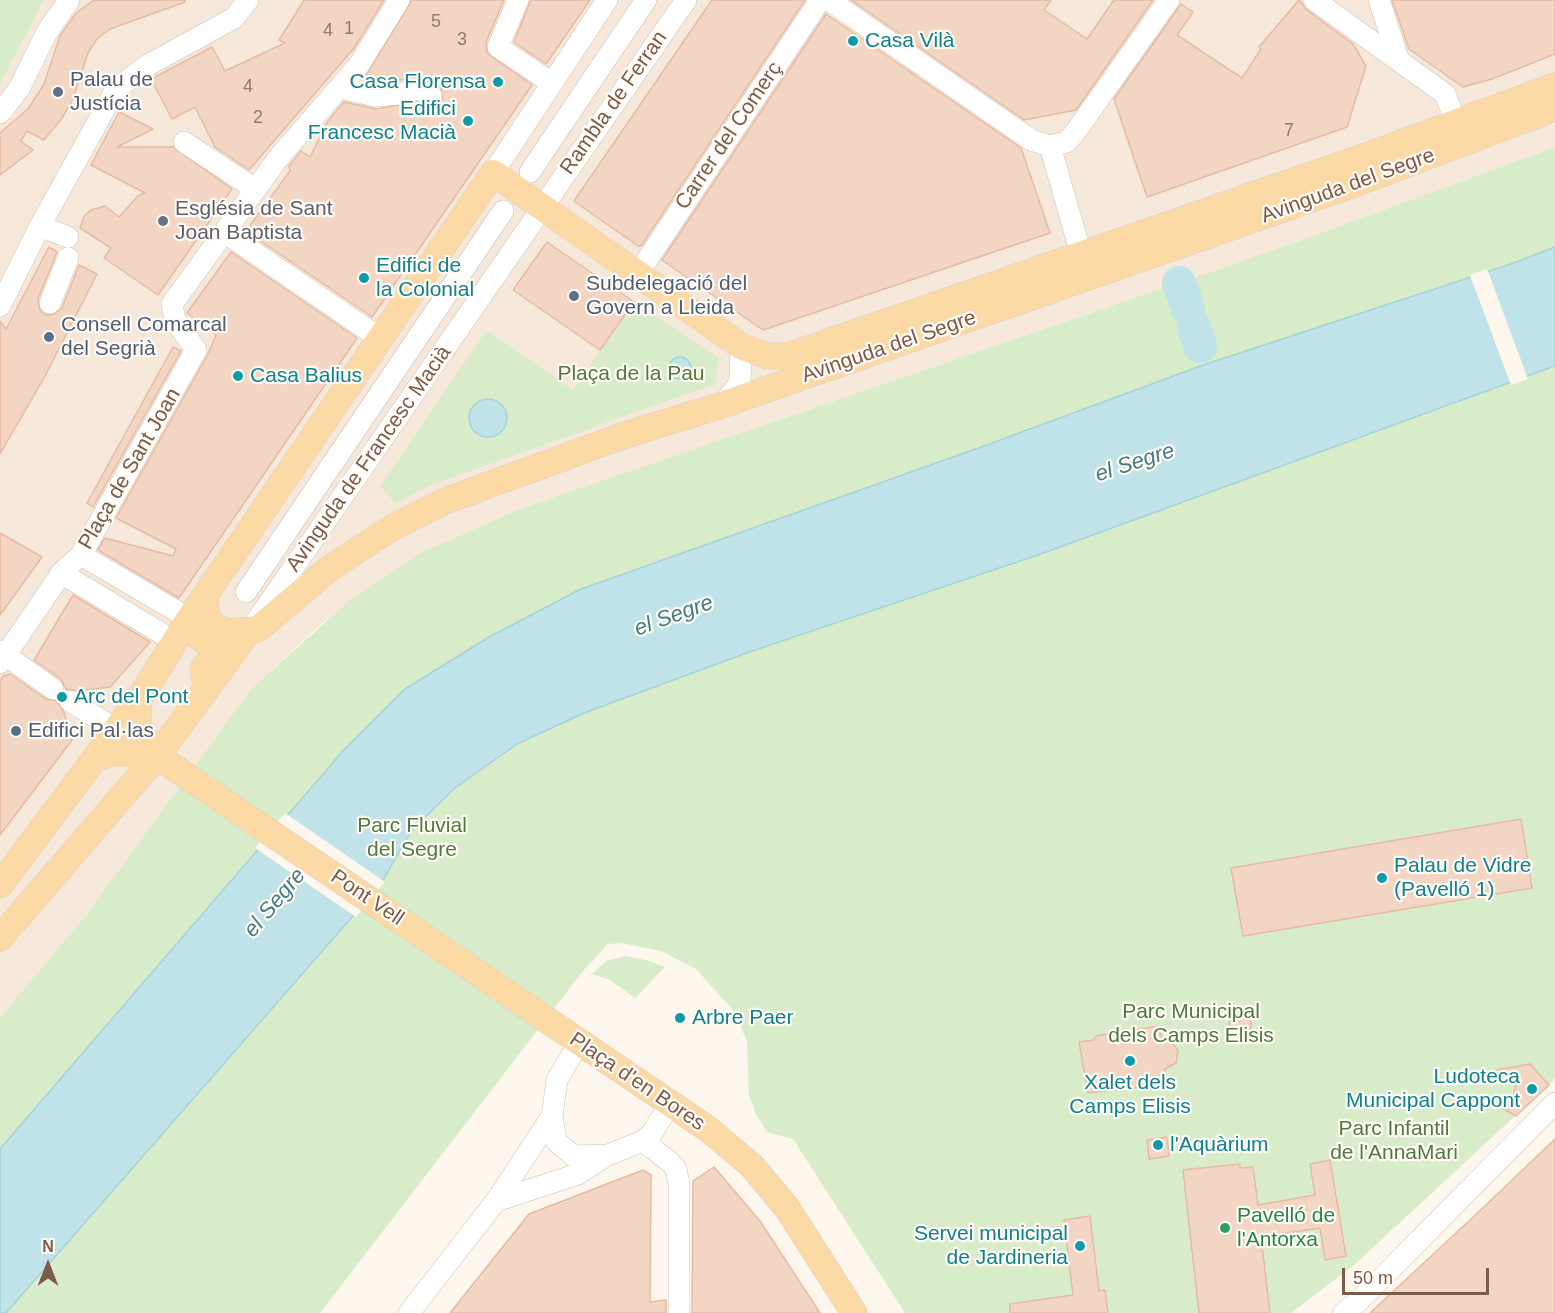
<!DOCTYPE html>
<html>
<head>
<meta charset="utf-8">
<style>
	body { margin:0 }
	#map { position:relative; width:1555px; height:1313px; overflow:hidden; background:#fdf6ec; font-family:Helvetica,sans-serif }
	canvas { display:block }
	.north { position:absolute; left:18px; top:1235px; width:60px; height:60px; -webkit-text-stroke:4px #fffaf3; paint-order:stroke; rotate:0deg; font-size:16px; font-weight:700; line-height:24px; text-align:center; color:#7a5c4d }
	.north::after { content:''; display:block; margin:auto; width:21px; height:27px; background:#7a5c4d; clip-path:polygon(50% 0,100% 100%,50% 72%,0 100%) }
	.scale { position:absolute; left:1342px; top:1268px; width:147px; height:27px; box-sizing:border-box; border:3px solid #7a5c4d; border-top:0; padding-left:8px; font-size:18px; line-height:21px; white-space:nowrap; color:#7a5c4d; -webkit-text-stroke:4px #fffaf3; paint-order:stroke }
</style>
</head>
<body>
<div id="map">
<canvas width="1555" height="1313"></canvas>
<div class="north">N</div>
<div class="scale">50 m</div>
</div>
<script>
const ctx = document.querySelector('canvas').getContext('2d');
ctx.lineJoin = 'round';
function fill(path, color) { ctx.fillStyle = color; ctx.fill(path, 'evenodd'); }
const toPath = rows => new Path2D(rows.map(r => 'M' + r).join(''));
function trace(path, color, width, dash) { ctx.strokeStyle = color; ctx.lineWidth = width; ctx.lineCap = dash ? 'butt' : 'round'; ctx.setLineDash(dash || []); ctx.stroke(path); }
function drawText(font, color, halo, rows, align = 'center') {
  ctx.font = font + ' Helvetica,sans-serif'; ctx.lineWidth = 4.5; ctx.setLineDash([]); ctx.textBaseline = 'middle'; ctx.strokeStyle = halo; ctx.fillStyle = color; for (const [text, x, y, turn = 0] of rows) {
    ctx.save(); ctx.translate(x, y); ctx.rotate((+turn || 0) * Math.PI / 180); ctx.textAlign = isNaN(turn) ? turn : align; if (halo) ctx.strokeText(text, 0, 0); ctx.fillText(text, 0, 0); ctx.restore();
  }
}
fill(toPath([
	[0,0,1555,0,1555,147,1274,250,522,508,422,552,323,622,251,689,86,915,0,1018]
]), '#f5e8da');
fill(toPath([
	[0,0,44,0,0,84],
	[1555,147,1555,1079,1354,1265,1291,1313,905,1313,793,1139,767,1132,756,1114,749,1096,747,1041,733,1010,696,969,661,951,622,943,608,944,583,971,320,1313,0,1313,0,1018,86,915,251,689,350,600,422,552,522,508,1274,250],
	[634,302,719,358,715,384,431,485,396,503,380,486,487,330,573,390],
	[486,398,507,418,503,430,471,427,469,415,475,404],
	[625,956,646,960,665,967,635,998,610,980,592,974,606,961]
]), '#d8ecc9');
const water = toPath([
	[1555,247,1555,366,1041,554,752,651,584,713,517,744,455,788,412,830,380,885,6,1313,0,1313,0,1149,342,752,405,689,489,637,581,589,973,450,1206,364,1511,264,1555,247],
	'669 368a11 11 0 1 1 22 0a11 11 0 1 1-22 0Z',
	'469 418a19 19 0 1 1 38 0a19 19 0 1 1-38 0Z'
]);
fill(water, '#bfe3e8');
trace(water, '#a5d3da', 1.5);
fill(toPath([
	[1487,269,1528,379,1511,385,1470,275],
	[285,813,385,882,356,917,255,848]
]), '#fdf6ec');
trace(toPath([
	[1179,283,1188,309],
	[1194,327,1200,346]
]), '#bfe3e8', 34);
const building = toPath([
	[94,0,185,0,185,2,110,29,97,39,88,53,73,99,62,118,44,140,27,131,21,141,33,150,0,175,0,133,28,109,44,84,60,36,76,13,94,0],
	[304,0,384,0,353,50,354,48,249,170,215,147,195,107,172,119,151,79,212,47,225,71,285,43,279,40,304,0],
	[412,0,504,0,486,42,487,53,532,85,372,317,250,234,251,224,290,171,289,166,301,151,310,157,328,121,344,102,376,109,417,102,433,108,442,101,441,87,423,77,376,83,363,80,412,0],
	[531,0,590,0,546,64,514,42,531,0],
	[712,0,805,0,641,246,638,246,574,201,712,0],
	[851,0,1051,0,1044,10,1087,39,1114,0,1153,0,1076,110,1024,120,851,0],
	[1299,0,1307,10,1353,44,1366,66,1347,127,1147,197,1114,99,1181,4,1193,12,1177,35,1242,78,1261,49,1259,47,1299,0],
	[1392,0,1555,0,1555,54,1492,79,1463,87,1409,49,1392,0],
	[826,14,1021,148,1050,233,763,330,662,260,826,14],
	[119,112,153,129,117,147,173,147,232,189,158,295,104,258,111,248,80,228,84,216,91,210,105,206,119,217,138,196,145,193,91,165,119,112],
	[547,242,634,302,600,350,513,290,547,242],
	[49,247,57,252,38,299,40,310,45,315,52,315,62,308,79,265,97,274,45,376,0,454,0,321,6,329,49,247],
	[231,252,357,338,179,598,98,550,105,538,173,556,176,549,116,518,207,356,216,335,187,313,231,252],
	[173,347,181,351,93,507,87,503,173,347],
	[0,533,42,557,0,615,0,533],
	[73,595,150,642,110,687,79,691,66,689,61,679,34,660,73,595],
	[10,674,46,699,57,701,64,712,72,740,0,835,0,682,3,676,10,674],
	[1521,819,1532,888,1243,936,1231,868,1521,819],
	'1229 1025a11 11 0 1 1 22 0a11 11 0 1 1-22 0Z',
	[1158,1026,1162,1039,1173,1044,1178,1051,1176,1063,1165,1069,1167,1084,1088,1093,1079,1042,1094,1040,1096,1036,1158,1026],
	[1530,1064,1549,1085,1516,1116,1502,1108,1512,1100,1517,1080,1491,1071,1530,1064],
	[1167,1137,1169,1156,1149,1159,1147,1140,1167,1137],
	[1555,1139,1555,1313,1370,1313,1486,1205,1555,1139],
	[1330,1160,1346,1256,1325,1260,1320,1228,1261,1237,1270,1313,1199,1313,1183,1170,1240,1164,1240,1168,1253,1167,1258,1205,1315,1195,1310,1164,1330,1160],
	[714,1167,760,1221,820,1313,692,1313,693,1181,714,1167],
	[643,1170,651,1175,650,1302,666,1300,666,1313,450,1313,529,1214,643,1170],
	[1090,1216,1099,1291,1105,1290,1108,1313,1010,1313,1010,1304,1073,1295,1064,1220,1090,1216]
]);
fill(building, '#f3d5c3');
trace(building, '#e6bba3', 1.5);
const minor = toPath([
	[518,0,498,47,552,83],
	[829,0,1031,140,1050,146,1066,142,1074,134,1169,0],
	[1314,0,1445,94,1462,136],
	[1379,0,1398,58],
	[340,88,375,96,399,94,418,89,431,95],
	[0,113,19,89,47,32,69,0],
	[184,142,255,189],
	[1050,146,1081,254],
	[530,172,646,0],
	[493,173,607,0],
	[40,226,68,237],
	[224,232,381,339],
	[639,272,820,0],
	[50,303,68,258],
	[0,306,40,226,116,89,148,65,234,18,248,0],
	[722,405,740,383,741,346],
	[81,555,190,619],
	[61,573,174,641],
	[246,592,503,211],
	[253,626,686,0],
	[0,651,53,689],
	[0,663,63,571,81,555,196,350,175,320,172,304,279,157,359,65,399,0],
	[70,701,115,729],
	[579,1043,557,1080,552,1116,556,1141,573,1156,608,1155,643,1141,652,1133,670,1104],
	[643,1141,670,1162,676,1169,679,1183,679,1313],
	[496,1201,578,1174,606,1156],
	[409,1313,496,1201,552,1116],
	[1343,1313,1359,1301,1555,1103]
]);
const major = toPath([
	[205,597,207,616,213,625,228,632,258,629,330,568,395,526,445,501,622,436,722,405,1346,187,1555,108],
	[185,625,214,649,214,654,203,669,204,677],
	[139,699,138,727,157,756,708,1129,752,1166,787,1208,854,1313],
	[95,758,115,753,157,756],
	[0,885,139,699,185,625,493,173,741,346,767,356,788,356,1366,156,1555,86],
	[0,938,157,756,249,631]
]);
trace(minor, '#d1beb0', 22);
trace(major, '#dad1cd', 27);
trace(minor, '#fff', 21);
trace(major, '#fbd9a5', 26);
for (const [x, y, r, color] of [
	[853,41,6,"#0f9aa8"],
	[498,82,6,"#0f9aa8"],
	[58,92,6,"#5c6f8a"],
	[468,121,6,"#0f9aa8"],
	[163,221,6,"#6b7280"],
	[364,278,6,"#0f9aa8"],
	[574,296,6,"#5c6f8a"],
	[49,337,6,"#5c6f8a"],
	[238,376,6,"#0f9aa8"],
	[62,697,6,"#0f9aa8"],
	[16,731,6,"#5c6f8a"],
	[1382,878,6,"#0f9aa8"],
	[680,1018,6,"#0f9aa8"],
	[1130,1061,6,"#0f9aa8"],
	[1532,1089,6,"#0f9aa8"],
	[1158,1145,6,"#0f9aa8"],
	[1225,1228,6,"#2e9e5b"],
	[1080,1246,6,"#0f9aa8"]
]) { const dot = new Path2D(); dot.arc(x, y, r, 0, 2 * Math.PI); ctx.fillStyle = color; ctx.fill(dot); trace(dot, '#fffaf3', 2); }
drawText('18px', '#987a6a', null, [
	["5",436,22],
	["1",349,29],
	["4",328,31],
	["3",462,40],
	["4",248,87],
	["2",258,118],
	["7",1289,131]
]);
drawText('21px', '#0d838f', '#fffaf3', [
	["Casa Vilà",865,41],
	["Casa Florensa",486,82,"right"],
	["Edifici",456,109,"right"],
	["Francesc Macià",456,133,"right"],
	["Edifici de",376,266],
	["la Colonial",376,290],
	["Casa Balius",250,376],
	["Arc del Pont",74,697],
	["Palau de Vidre",1394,866],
	["(Pavelló 1)",1394,890],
	["Arbre Paer",692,1018],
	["Ludoteca",1520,1077,"right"],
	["Municipal Cappont",1520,1101,"right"],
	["Xalet dels",1130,1083,"center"],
	["Camps Elisis",1130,1107,"center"],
	["l'Aquàrium",1170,1145],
	["Servei municipal",1068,1234,"right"],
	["de Jardineria",1068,1258,"right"]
], 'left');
drawText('21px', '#4e5e75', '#fffaf3', [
	["Palau de",70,80],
	["Justícia",70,104],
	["Subdelegació del",586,284],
	["Govern a Lleida",586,308],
	["Consell Comarcal",61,325],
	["del Segrià",61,349],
	["Edifici Pal·las",28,731]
], 'left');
drawText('21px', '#7a5c4d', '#fffaf3', [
	["Rambla de Ferran",614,103,-55],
	["Carrer del Comerç",729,136,-56],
	["Avinguda del Segre",1348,186,-20],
	["Avinguda del Segre",889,347,-19],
	["Avinguda de Francesc Macià",369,459,-55],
	["Plaça de Sant Joan",130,469,-60],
	["Pont Vell",367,898,34],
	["Plaça d'en Bores",637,1082,34]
]);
drawText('21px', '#5b616d', '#fffaf3', [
	["Església de Sant",175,209],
	["Joan Baptista",175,233]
], 'left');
drawText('21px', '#537a41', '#fffaf3', [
	["Plaça de la Pau",631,374],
	["Parc Fluvial",412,826],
	["del Segre",412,850],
	["Parc Municipal",1191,1012],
	["dels Camps Elisis",1191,1036],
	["Parc Infantil",1394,1129],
	["de l'AnnaMari",1394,1153]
]);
drawText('21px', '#27864d', '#fffaf3', [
	["Pavelló de",1237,1216],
	["l'Antorxa",1237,1240]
], 'left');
drawText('italic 22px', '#437c86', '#fffaf3', [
	["el Segre",1135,463,-18],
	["el Segre",674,616,-20],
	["el Segre",275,903,-50]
]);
</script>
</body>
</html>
